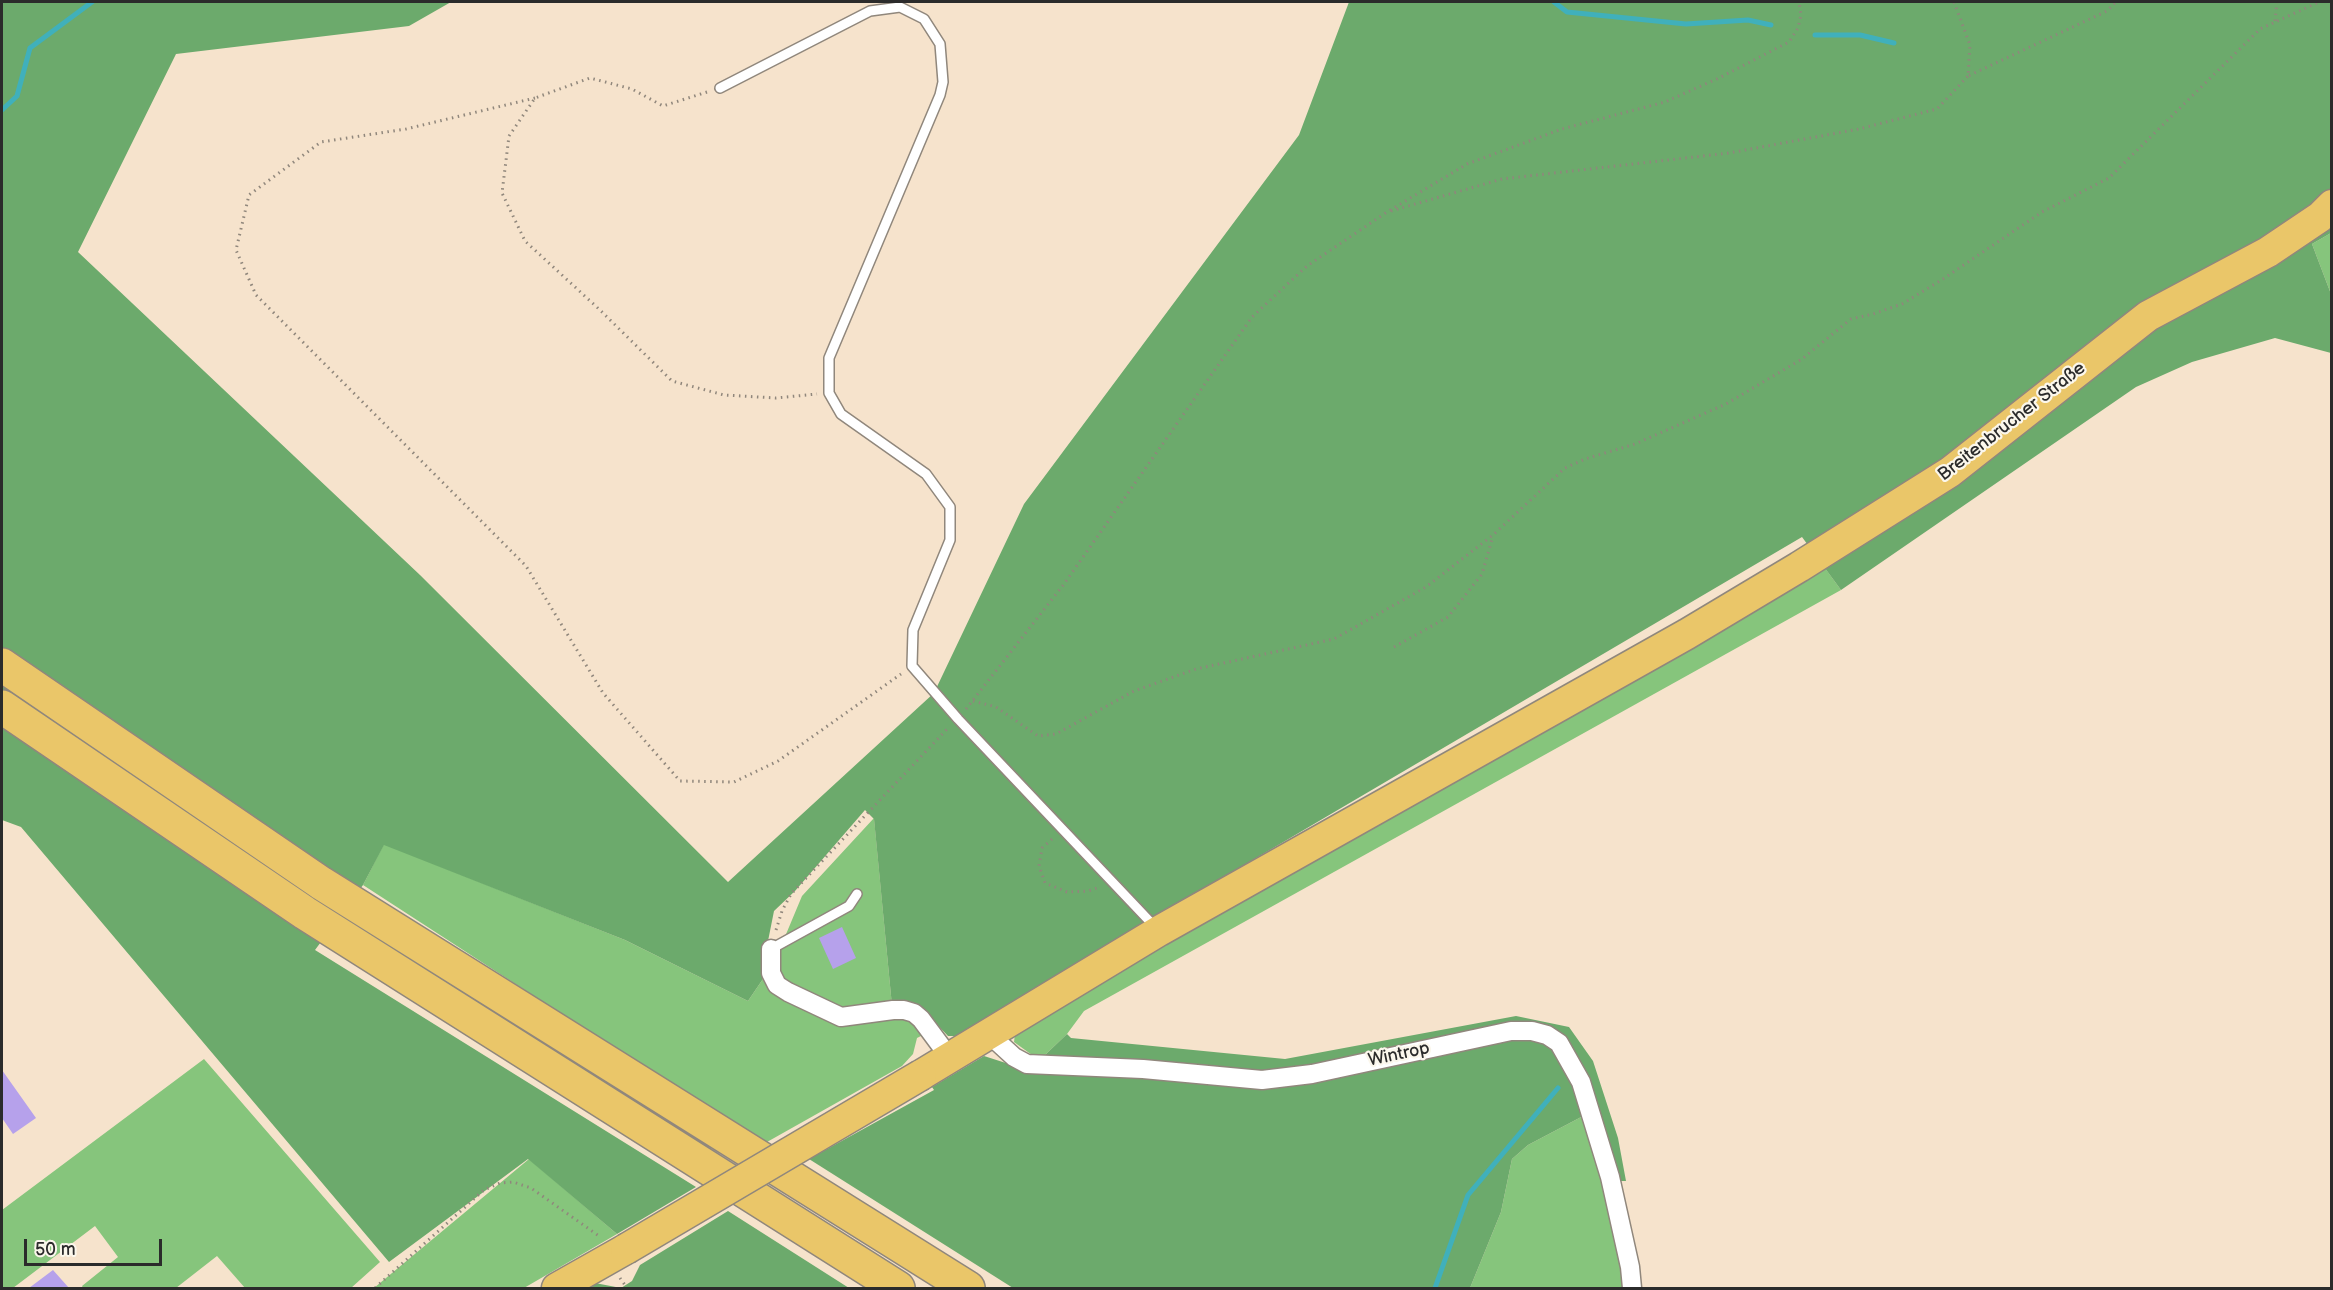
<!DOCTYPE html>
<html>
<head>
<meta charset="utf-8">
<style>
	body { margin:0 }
	#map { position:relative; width:2333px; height:1290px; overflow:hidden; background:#f6e3cc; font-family:"Balsamiq Sans",sans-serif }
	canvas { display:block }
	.frame { position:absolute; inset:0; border:3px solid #2b2b2b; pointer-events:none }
	.scale { position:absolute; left:24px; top:1239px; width:138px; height:27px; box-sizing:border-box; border:3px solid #2b2b2b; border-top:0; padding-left:8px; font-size:18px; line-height:21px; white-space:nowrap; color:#2b2b2b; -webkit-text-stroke:4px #fbf7ec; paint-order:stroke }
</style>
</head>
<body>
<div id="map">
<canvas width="2333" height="1290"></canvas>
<div class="frame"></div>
<div class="scale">50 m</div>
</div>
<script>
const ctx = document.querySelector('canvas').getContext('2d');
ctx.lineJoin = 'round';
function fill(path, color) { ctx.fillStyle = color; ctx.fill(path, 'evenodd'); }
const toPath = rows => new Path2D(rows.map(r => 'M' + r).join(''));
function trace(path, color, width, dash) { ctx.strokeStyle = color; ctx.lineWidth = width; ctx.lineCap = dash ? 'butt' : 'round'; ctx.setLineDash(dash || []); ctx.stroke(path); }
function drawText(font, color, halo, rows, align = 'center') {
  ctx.font = font + ' "Balsamiq Sans",sans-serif'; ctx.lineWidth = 4.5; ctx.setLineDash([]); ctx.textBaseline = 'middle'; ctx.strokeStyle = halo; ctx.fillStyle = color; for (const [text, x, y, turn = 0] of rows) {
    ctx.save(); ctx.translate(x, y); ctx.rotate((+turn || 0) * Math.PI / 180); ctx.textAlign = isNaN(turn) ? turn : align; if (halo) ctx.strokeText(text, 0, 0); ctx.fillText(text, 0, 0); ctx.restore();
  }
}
fill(toPath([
	[2331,233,2331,294,2312,244],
	[1822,564,1841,590,1084,1011,1067,1034,1045,1055,1032,1055,1014,1042,1015,1034,1073,999],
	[874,818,892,1006,836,1010,791,988,778,970,779,951,802,896],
	[384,844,625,940,748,1001,767,973,783,999,905,1017,919,1025,923,1035,917,1038,913,1054,902,1066,767,1142,614,1048,363,885],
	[204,1059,380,1262,351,1288,245,1288,217,1256,176,1288,83,1288,82,1286,118,1257,95,1226,13,1288,2,1288,2,1210],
	[1585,1115,1609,1193,1626,1288,1470,1288,1501,1212,1512,1159,1528,1145],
	[529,1159,617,1234,524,1288,374,1288]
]), '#86c57c');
fill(toPath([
	[2,2,451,2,409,26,176,54,78,252,420,575,728,882,934,693,1024,504,1299,135,1349,2,2331,2,2331,233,2312,244,2331,294,2331,353,2275,338,2192,362,2136,387,1841,590,1802,537,1166,911,963,1036,948,1036,928,1015,892,1006,874,819,865,810,795,891,774,911,766,951,767,973,748,1001,625,940,384,845,363,885,315,950,696,1187,617,1234,528,1159,389,1262,21,827,2,820],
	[1516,1016,1569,1027,1593,1061,1618,1138,1626,1181,1615,1181,1585,1115,1528,1145,1512,1159,1501,1212,1470,1288,1013,1288,809,1159,934,1090,932,1087,984,1056,1012,1065,1042,1066,1045,1055,1067,1034,1071,1038,1285,1059],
	[728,1211,849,1288,587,1288,595,1283,621,1288,632,1281,640,1265]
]), '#6caa6c');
trace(toPath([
	[1554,2,1567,12,1686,24,1748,20,1771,25],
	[1815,35,1860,35,1894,43],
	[2,110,17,96,30,48,92,2],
	[1435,1288,1468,1195,1558,1088]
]), '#40b0bb', 5);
fill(toPath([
	[842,927,856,958,833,969,819,938],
	[2,1070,36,1118,13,1134,2,1118],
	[53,1270,69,1288,29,1288]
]), '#b6a1eb');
const lane = toPath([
	[720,88,870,11,900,7,924,19,940,44,943,82,940,95,829,358,829,393,841,414,926,474,950,507,950,540,913,630,912,666,958,719,1156,928],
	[771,949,849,906,857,894]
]);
const street = toPath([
	[771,949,771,973,777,985,788,992,841,1017,893,1010,904,1010,914,1013,921,1019,950,1058],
	[990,1035,1014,1057,1027,1064,1143,1069,1262,1080,1312,1074,1511,1031,1532,1031,1547,1035,1559,1043,1581,1082,1610,1177,1630,1267,1632,1288]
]);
const primary = toPath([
	[921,1075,1159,931,1687,634,1799,567,1950,472,2148,316,2268,252,2320,217,2332,205],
	[557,1288,626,1249]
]);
const highway = toPath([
	[2,665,321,883,968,1288],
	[2,707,305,913,898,1288]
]);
trace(lane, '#90877c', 12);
trace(street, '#90877c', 21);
trace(primary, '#90877c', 33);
trace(highway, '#90877c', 36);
trace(toPath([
	[1954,2,1970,45,1968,76,2107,11,2116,2],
	[2275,21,2277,2],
	[707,92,663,106,632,89,590,78,535,98,509,136,502,193,525,241,600,310,672,381,724,395,776,398,817,394],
	[535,98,406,129,321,142,249,195,236,250,256,295,526,566,603,693,680,781,734,782,778,761,901,674],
	[1391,211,1502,179,1729,153,1859,129,1937,109,1968,76],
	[1394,647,1448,617,1482,574,1493,536],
	[973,701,996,707,1038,736,1056,734,1134,691,1196,669,1334,639,1426,587,1493,535,1565,468,1585,459,1635,444,1726,404,1802,359,1851,319,1873,314,1902,304,1943,279,2042,212,2109,178,2260,29,2319,2],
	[966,709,1064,584,1252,317,1307,266,1387,212,1467,164,1562,129,1665,102,1719,78,1789,42,1798,28,1801,15,1799,2],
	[1052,839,1042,848,1039,866,1045,883,1067,892,1088,891,1100,887],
	[776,930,782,911,791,894,949,727],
	[620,1278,627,1288],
	[375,1288,484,1190,500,1183,513,1182,531,1188,599,1236]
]), '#90877c', 3, [1.5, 4.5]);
trace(lane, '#fff', 9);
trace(street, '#fff', 18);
trace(primary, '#eac669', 30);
trace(highway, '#eac669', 33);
const primaryBridge = toPath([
	[626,1249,921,1075]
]);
trace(primaryBridge, '#90877c', 33, []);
trace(primaryBridge, '#eac669', 30);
drawText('18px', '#2b2b2b', '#fbf7ec', [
	["Breitenbrucher Straße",2012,422,-38],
	["Wintrop",1399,1055,-12]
]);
</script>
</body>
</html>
